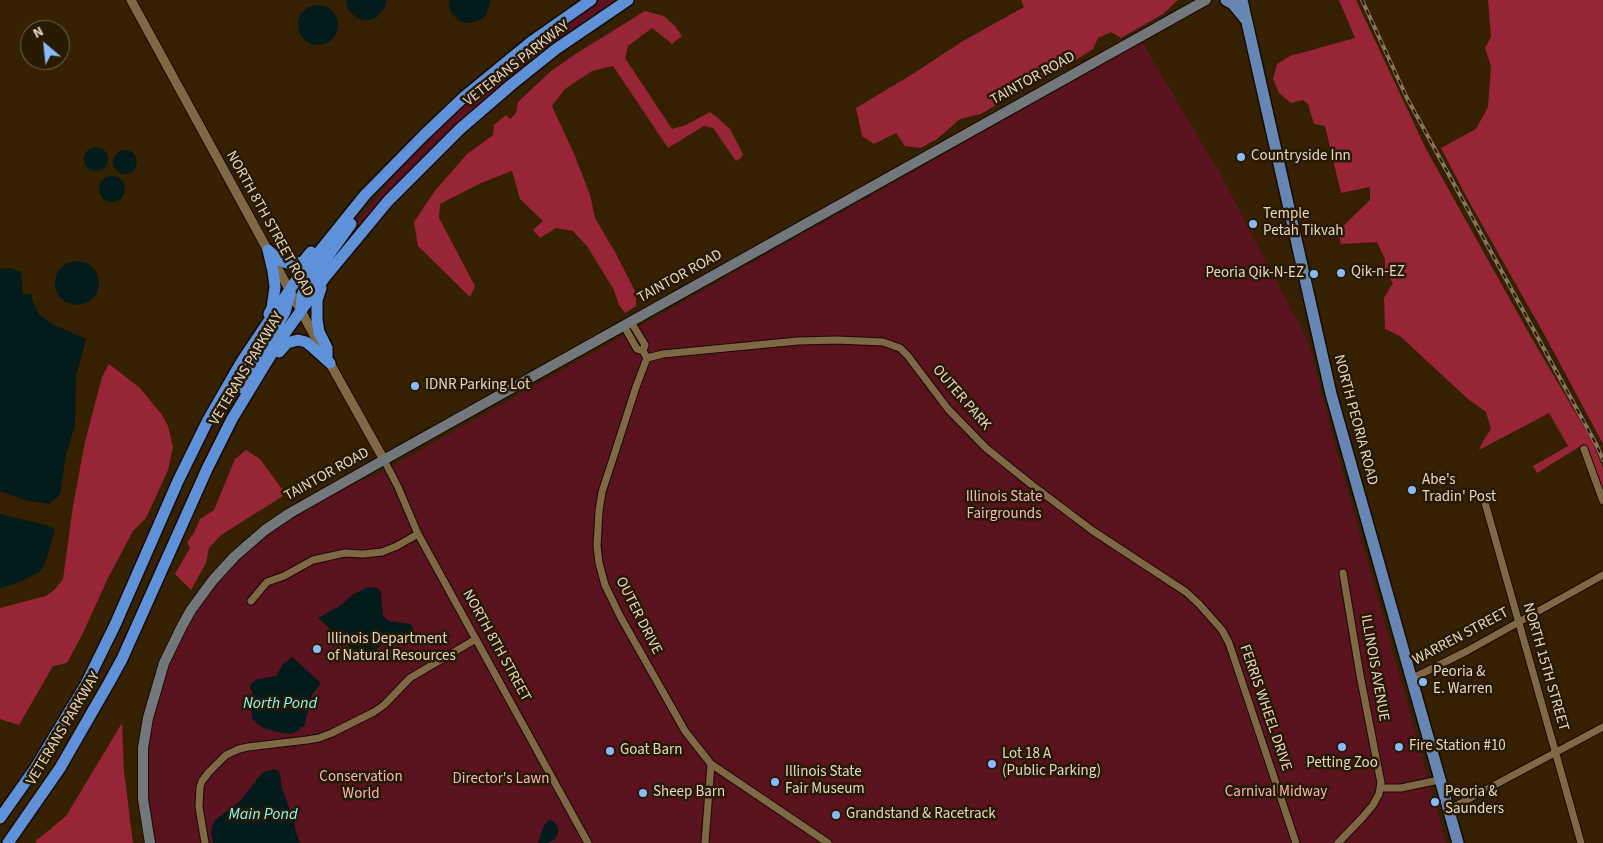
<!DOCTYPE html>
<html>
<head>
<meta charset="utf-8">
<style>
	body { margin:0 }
	#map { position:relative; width:1603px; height:843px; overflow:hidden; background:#352100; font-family:"Source Sans 3",sans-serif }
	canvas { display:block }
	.north { position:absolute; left:20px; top:20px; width:50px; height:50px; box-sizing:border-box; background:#281901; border:1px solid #72644e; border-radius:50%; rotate:332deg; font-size:14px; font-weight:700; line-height:20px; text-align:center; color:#e1d5c2 }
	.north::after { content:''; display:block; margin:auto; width:18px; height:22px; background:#8abafc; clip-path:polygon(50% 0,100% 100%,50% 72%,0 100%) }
</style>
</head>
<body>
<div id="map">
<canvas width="1603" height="843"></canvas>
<div class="north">N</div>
</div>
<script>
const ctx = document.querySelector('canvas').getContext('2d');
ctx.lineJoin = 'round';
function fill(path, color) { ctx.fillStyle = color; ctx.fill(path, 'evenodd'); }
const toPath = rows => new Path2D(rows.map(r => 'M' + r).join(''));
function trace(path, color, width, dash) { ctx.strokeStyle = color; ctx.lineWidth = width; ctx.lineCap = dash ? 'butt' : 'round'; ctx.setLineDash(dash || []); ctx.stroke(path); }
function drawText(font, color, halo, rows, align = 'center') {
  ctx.font = font + ' "Source Sans 3",sans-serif'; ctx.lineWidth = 5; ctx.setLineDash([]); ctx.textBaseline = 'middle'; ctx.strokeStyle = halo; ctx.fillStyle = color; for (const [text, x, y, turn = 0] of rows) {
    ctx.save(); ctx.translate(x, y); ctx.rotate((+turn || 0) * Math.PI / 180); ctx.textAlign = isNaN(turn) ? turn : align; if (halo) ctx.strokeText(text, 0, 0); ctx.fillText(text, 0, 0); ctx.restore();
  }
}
fill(toPath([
	[600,0,618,0,543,52,489,96,422,158,390,191,333,258,351,229,409,157,448,119,523,55],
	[1142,42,1219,172,1308,341,1333,438,1446,843,156,843,149,810,146,773,149,733,157,697,173,653,198,608,238,560,259,542,283,523,321,501,356,483,382,472]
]), '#5a121e');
fill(toPath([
	[1021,0,1178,0,1163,14,1121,38,1111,32,1098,38,1093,49,1079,58,1056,72,1006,92,996,105,981,114,960,119,937,139,921,148,905,146,896,133,874,144,862,136,856,108,911,75,963,41,1024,7],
	[1339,0,1356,0,1426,149,1531,337,1592,441,1603,468,1603,491,1587,447,1584,444,1537,473,1533,466,1568,446,1549,413,1479,450,1483,441,1491,429,1486,412,1468,399,1400,336,1385,329,1384,298,1393,283,1385,271,1385,259,1377,242,1341,244,1338,231,1370,200,1370,187,1341,193,1325,126,1314,124,1308,104,1303,100,1291,103,1279,93,1273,79,1277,64,1290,56,1355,38],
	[1488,0,1603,0,1603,444,1544,334,1467,198,1441,148,1476,129,1488,107,1491,66,1485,48,1491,37],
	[645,11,664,16,675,26,682,36,672,44,652,28,628,46,625,58,672,129,686,125,710,112,718,118,730,129,743,154,741,158,736,161,713,128,704,126,668,148,613,66,592,71,565,89,552,106,575,156,590,195,595,218,615,252,636,293,636,306,625,313,619,305,614,290,587,246,573,231,556,228,540,238,533,230,543,221,520,199,512,171,481,183,440,204,439,218,475,286,470,297,418,246,414,222,434,192,467,154,493,135,494,125,506,115,510,119,516,113,518,102,551,71,577,53],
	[109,364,140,388,162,415,168,426,173,447,168,470,146,518,133,531,108,578,83,633,67,663,53,666,19,725,0,719,0,608,46,596,55,589,63,579,73,506,85,442,102,377],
	[246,450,260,459,285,493,280,498,221,535,209,548,206,563,191,590,175,574,190,548,187,542,194,533,200,519,214,510,233,464,235,459],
	[122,723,124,771,133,843,35,843,37,840,66,816]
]), '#972437');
fill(toPath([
	[346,0,386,0,386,1,385,7,377,17,371,20,364,20,357,18,352,14,348,9],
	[449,0,490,0,490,3,486,15,481,19,474,22,467,23,460,21,454,16,450,10],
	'298 25a20 20 0 1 1 40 0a20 20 0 1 1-40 0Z',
	'84 159a12 12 0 1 1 24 0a12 12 0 1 1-24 0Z',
	'113 162a12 12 0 1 1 24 0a12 12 0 1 1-24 0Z',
	'99 189a13 13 0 1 1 26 0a13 13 0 1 1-26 0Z',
	'55 283a22 22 0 1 1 44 0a22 22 0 1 1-44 0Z',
	[10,268,21,272,23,294,31,294,33,302,39,314,52,324,86,339,76,376,75,425,66,455,60,495,49,504,25,500,0,491,0,269],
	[0,514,50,526,55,530,45,564,40,572,15,584,0,588],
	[368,587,378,588,381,592,383,616,389,621,411,624,413,627,412,632,409,634,387,642,375,650,365,661,318,618,341,605,352,595],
	[292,657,321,683,312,695,304,727,302,726,299,730,291,734,282,733,263,728,252,719,252,714,247,704,247,698,253,693,250,688,251,684,257,679,276,676,283,664],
	[275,769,280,773,282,788,295,823,295,829,300,843,213,843,211,829,215,820,239,802,263,772],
	[549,820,554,821,558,827,558,834,554,840,548,843,538,843,544,825]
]), '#041b1c');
const minor = toPath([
	[631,322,645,345,643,351,647,358,636,387,618,443,602,492,599,511,597,546,599,563,605,585,620,616,685,731,711,764,828,843],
	[624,326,637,349,643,351],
	[647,358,663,354,798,341,837,340,883,342,900,348,908,356,948,409,986,448,1032,485,1093,531,1186,592,1199,604,1222,630,1229,643,1296,843],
	[1584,449,1603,501],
	[384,460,398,487,418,534,588,843],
	[1484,499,1581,843],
	[251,601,267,582,284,576,313,560,345,553,363,554,382,552,397,546,418,534],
	[1411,679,1467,651,1603,575],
	[1380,788,1401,788,1439,780],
	[1448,810,1603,727],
	[205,843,199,807,200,787,202,781,209,772,226,755,239,749,248,747,307,740,319,738,332,733,374,712,384,705,410,678,476,639],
	[705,843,711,764],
	[1338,843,1362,818,1373,805,1379,794,1381,783,1360,675,1343,573]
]);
const tertiary = toPath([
	[131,0,319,344],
	[327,358,384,460]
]);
const secondary = toPath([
	[150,843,143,799,143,748,148,718,164,663,182,626,191,610,213,580,235,556,265,530,290,513,396,453,1206,0]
]);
const primary = toPath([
	[1226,0,1233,4,1246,20],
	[1242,0,1331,394,1458,843]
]);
const trunk = toPath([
	[268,250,279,260,290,264,303,262,311,252],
	[268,250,273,271,275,287,272,308,269,314],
	[321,288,317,300,317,320,319,332,327,348,327,358],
	[301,308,302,296,305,288,351,224],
	[279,352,287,343,298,340,306,342,311,346,330,363],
	[242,388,285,312,290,294],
	[0,818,34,770,86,684,115,625,178,481,208,420,242,361,295,282,365,195,424,135,464,97,531,42,591,0],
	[8,843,60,768,110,681,122,659,207,469,232,419,280,340,325,277,388,201,460,129,511,85,556,49,628,0]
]);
trace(minor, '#190b00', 9);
trace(tertiary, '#190b00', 11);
trace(secondary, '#190b00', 12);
trace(primary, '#190b00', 14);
trace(trunk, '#190b00', 14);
trace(minor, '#7f6846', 7);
trace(tertiary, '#7f6846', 9);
trace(secondary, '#72777c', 10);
trace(primary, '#6687b3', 11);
trace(trunk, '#5e91d7', 11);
const rail = toPath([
	[1362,0,1407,98,1597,446,1603,460]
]);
trace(rail, '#86755b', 4);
trace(rail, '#281901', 2, [5.5]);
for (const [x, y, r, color] of [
	[1241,157,5,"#8abafc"],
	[1253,224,5,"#8abafc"],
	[1341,273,5,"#8abafc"],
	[1314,274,5,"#8abafc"],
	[415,386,5,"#8abafc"],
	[1412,490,5,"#8abafc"],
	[317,649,5,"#8abafc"],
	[1423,682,5,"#8abafc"],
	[1342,747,5,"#8abafc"],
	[1399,747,5,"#8abafc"],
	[610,751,5,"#8abafc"],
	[992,764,5,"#8abafc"],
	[775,782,5,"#8abafc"],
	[643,793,5,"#8abafc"],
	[1435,802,5,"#8abafc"],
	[836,815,5,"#8abafc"]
]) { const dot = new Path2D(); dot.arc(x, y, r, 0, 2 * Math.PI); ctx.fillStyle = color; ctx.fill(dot); trace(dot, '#281901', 2); }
drawText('15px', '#e1d5c2', '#281901', [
	["VETERANS PARKWAY",517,64,-38],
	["TAINTOR ROAD",1033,79,-29],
	["NORTH 8TH STREET ROAD",269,224,61],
	["TAINTOR ROAD",680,277,-29],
	["VETERANS PARKWAY",247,369,-59],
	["OUTER PARK",961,398,49],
	["NORTH PEORIA ROAD",1355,420,75],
	["TAINTOR ROAD",327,475,-29],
	["OUTER DRIVE",638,616,63],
	["WARREN STREET",1461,637,-28],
	["NORTH 8TH STREET",496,646,61],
	["NORTH 15TH STREET",1545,667,74],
	["ILLINOIS AVENUE",1374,668,80],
	["FERRIS WHEEL DRIVE",1265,708,71],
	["VETERANS PARKWAY",64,729,-59]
]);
drawText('15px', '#e1d5c2', '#281901', [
	["Countryside Inn",1251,157],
	["Temple",1263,215],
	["Petah Tikvah",1263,232],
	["Qik-n-EZ",1351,273],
	["Peoria Qik-N-EZ",1304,274,"right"],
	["IDNR Parking Lot",425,386],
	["Abe's",1422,481],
	["Tradin' Post",1422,498],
	["Illinois Department",327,640],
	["of Natural Resources",327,657],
	["Peoria &",1433,673],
	["E. Warren",1433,690],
	["Fire Station #10",1409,747],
	["Goat Barn",620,751],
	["Lot 18 A",1002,755],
	["(Public Parking)",1002,772],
	["Petting Zoo",1342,764,"center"],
	["Illinois State",785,773],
	["Fair Museum",785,790],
	["Sheep Barn",653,793],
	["Peoria &",1445,793],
	["Saunders",1445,810],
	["Grandstand & Racetrack",846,815]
], 'left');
drawText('15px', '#f3b6b8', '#281901', [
	["Illinois State",1004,498],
	["Fairgrounds",1004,515],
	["Conservation",361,778],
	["World",361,795],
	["Director's Lawn",501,780],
	["Carnival Midway",1276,793]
]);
drawText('italic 16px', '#82f9fb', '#281901', [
	["North Pond",280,704],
	["Main Pond",263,815]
]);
</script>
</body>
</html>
